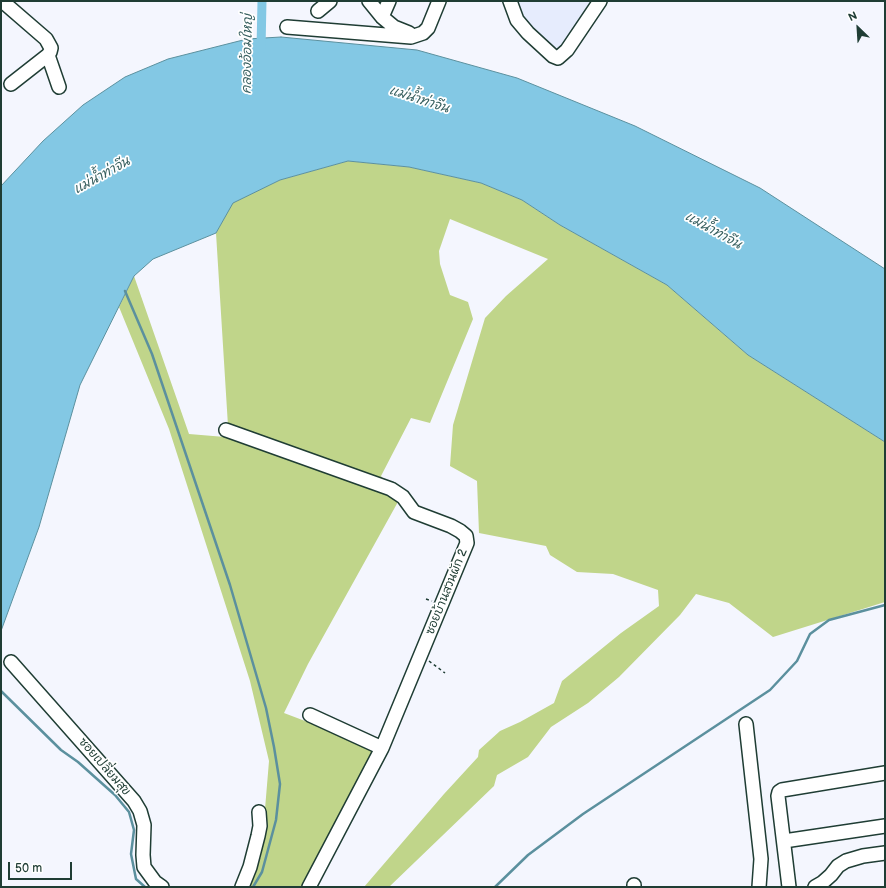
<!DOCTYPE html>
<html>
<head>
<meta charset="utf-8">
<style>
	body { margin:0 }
	#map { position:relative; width:886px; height:888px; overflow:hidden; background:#f4f6fe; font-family:"Balsamiq Sans",sans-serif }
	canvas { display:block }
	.frame { position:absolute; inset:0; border:2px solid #1f3d34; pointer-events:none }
	.north { position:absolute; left:838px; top:8px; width:40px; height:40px; -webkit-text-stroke:3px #fff; paint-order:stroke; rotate:335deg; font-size:11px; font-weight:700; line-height:16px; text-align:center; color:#1f3d34 }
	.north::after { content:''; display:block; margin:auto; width:14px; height:18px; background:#1f3d34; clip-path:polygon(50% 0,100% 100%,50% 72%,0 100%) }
	.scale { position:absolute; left:8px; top:862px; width:64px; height:18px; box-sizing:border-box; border:2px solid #1f3d34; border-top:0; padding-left:5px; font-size:12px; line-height:14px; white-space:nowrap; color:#1f3d34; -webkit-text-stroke:3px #fff; paint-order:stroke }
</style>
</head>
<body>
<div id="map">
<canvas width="886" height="888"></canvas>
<div class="frame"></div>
<div class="north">N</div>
<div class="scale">50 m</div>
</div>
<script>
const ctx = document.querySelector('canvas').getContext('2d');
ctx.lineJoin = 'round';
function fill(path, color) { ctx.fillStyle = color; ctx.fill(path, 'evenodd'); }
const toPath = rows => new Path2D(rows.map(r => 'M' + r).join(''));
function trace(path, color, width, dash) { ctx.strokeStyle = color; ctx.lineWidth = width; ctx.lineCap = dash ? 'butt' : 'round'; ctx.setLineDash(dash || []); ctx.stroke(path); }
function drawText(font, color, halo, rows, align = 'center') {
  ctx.font = font + ' "Balsamiq Sans","Playpen Sans Thai",sans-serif'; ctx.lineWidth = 3.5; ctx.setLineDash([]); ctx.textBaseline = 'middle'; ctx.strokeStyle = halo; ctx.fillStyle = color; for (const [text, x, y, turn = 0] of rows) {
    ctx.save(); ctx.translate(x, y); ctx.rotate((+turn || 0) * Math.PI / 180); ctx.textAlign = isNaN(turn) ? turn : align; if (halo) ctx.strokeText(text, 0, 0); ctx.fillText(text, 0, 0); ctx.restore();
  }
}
fill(toPath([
	[513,1,595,1,557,54,520,16]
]), '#e6ecfd');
fill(toPath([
	[348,161,409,167,481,183,522,200,560,225,667,285,748,355,885,442,885,602,773,637,729,603,696,594,680,615,619,677,588,703,551,727,528,757,497,775,494,786,389,887,364,887,444,794,478,757,479,750,500,731,520,722,554,703,562,681,621,633,659,606,658,590,613,574,577,572,550,555,546,546,479,533,477,481,450,466,453,425,485,318,506,296,548,259,450,219,439,251,440,264,450,295,468,302,473,319,430,423,411,418,381,476,399,500,308,664,284,713,376,748,303,887,240,887,261,857,269,761,250,681,169,429,119,307,134,276,189,434,225,437,228,426,216,233,232,203,280,180]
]), '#c0d58a');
const water = toPath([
	[281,37,417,50,517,78,635,126,760,188,885,269,885,442,748,355,667,285,560,225,522,200,481,183,409,167,348,161,280,180,233,203,216,233,153,259,134,276,80,385,39,527,1,631,1,186,43,141,83,105,125,77,168,59,247,39,281,37]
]);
fill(water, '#83c8e4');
trace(water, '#5b909e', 1);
trace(toPath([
	[125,291,152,354,230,585,266,708,274,747,280,784,276,820,262,872,253,887],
	[1,691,61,750,78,762,115,795,129,812,134,830,131,854,136,879,145,887],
	[495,887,528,855,583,814,770,690,797,661,810,634,829,620,885,605]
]), '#5b909e', 2.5);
trace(toPath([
	[261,49,262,1]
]), '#83c8e4', 9);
const minor = toPath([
	[2,1,46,39,51,48,50,52,48,55,11,84],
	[369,1,382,17,394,27,409,33],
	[510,1,517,20,528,33,553,56,558,58,567,50,600,1],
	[318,11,330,1],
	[382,17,389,1],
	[287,27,411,37,423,33,428,28,439,1],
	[48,55,59,87],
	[226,430,391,489,403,497,414,512,451,526,460,531,466,536,467,543,382,748,309,887],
	[11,662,134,801,140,811,144,825,143,855,144,867,155,882,162,887],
	[310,715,382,748],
	[746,724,761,859,759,887],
	[784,841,885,826],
	[634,885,634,887],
	[242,887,250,867,258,836,260,826,259,812],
	[789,887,778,796,779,792,782,790,885,773],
	[815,887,822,883,831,875,838,866,846,861,863,856,885,853]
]);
trace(minor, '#1f3d34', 16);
trace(toPath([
	[426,599,432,601],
	[429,661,445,673]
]), '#1f3d34', 1.5, [3, 3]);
trace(minor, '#fff', 13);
drawText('12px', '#1f3d34', '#fff', [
	["ซอยบ้านสวนผัก 2",447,592,-68],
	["ซอยเปลี่ยมสุข",104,767,49]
]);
drawText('italic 13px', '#386060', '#fff', [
	["คลองอ้อมใหญ่",248,54,-89],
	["แม่น้ำท่าจีน",419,100,18],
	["แม่น้ำท่าจีน",102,176,-29],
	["แม่น้ำท่าจีน",713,231,29]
]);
</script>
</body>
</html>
